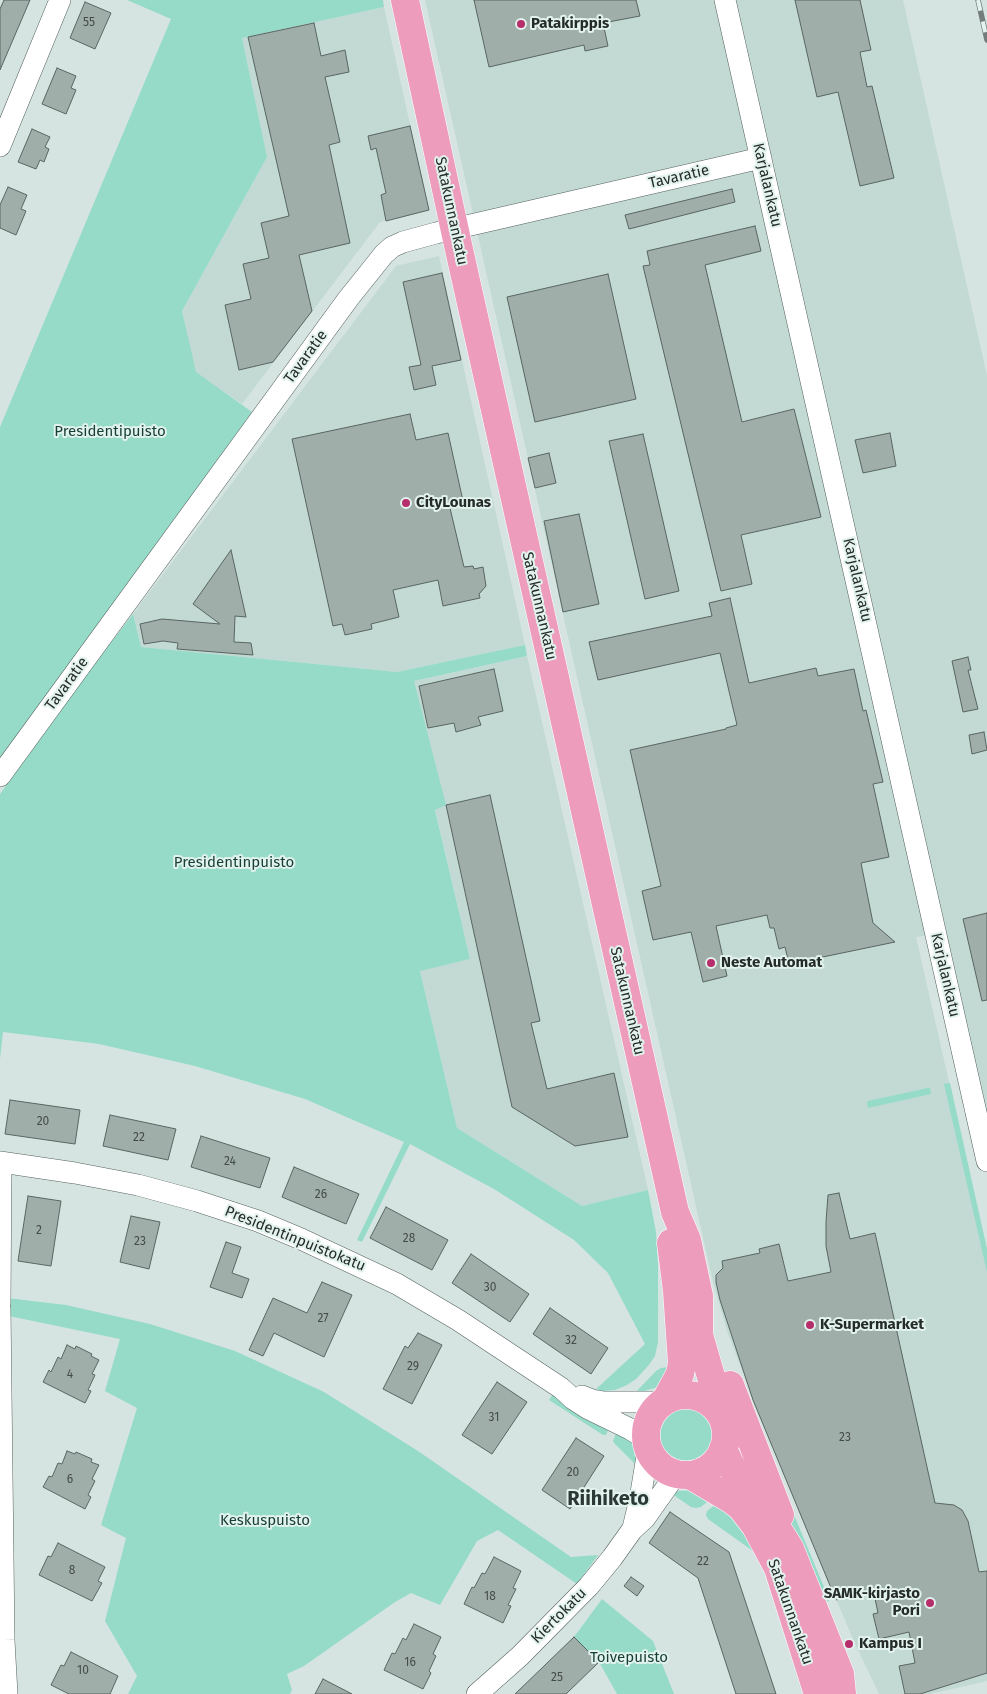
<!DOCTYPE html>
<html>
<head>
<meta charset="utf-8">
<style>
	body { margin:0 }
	canvas { display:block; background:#d5e4e0 }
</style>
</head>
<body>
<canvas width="987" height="1694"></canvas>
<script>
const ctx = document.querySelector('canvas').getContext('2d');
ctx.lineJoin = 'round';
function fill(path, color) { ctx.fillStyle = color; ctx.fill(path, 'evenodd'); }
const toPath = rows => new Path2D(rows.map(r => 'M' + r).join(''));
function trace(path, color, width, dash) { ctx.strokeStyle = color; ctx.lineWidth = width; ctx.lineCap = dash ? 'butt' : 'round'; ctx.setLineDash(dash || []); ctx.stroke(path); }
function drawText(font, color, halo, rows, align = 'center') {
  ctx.font = font + ' "Fira Sans",sans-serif'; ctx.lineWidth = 4; ctx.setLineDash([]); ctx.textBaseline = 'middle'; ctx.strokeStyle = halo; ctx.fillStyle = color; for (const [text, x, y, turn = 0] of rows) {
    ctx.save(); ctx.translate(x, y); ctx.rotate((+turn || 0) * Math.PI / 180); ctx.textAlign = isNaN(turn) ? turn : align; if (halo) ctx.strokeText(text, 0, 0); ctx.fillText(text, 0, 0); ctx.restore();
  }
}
fill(toPath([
	[425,0,903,0,987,376,987,1128,944,933,916,937,987,1249,987,1681,930,1694,879,1694,852,1637,755,1404,727,1331,713,1282],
	[384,7,429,210,380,222,242,404,195,372,182,311,267,157,242,38],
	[439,256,525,645,397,672,141,647,133,614,396,266],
	[527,656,648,1190,582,1206,457,1128,420,970,470,959,406,683]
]), '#c2dad3');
fill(toPath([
	[127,0,383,0,384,7,242,38,267,157,182,311,196,372,252,412,0,759,0,427,171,19],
	[133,614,141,647,397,672,525,645,527,656,414,681,446,805,435,810,470,959,420,971,457,1128,582,1206,648,1190,656,1232,658,1265,658,1342,655,1356,648,1366,636,1379,627,1385,615,1390,603,1391,596,1389,645,1344,608,1273,574,1240,494,1189,410,1144,362,1242,357,1240,404,1142,305,1099,195,1066,99,1044,3,1032,0,1059,0,794,93,666],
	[950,1083,987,1249,987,1272,944,1084],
	[928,1088,930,1088,931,1094,868,1108,867,1103,868,1101],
	[7,1298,66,1305,150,1324,235,1351,324,1392,418,1451,571,1557,598,1555,577,1584,498,1530,477,1541,440,1605,411,1593,395,1602,304,1666,287,1674,292,1690,290,1694,128,1694,137,1676,105,1621,126,1538,101,1525,137,1408,105,1391,120,1339,9,1316],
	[675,1366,661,1386,634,1394,656,1371,661,1368],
	[553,1394,610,1425,606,1435,603,1435,549,1400],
	'653 1435a32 32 0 1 1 64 0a32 32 0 1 1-64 0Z',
	[618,1428,630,1438,633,1444,636,1465,615,1444,613,1441],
	[772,1470,777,1474,829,1599,828,1602,818,1592,810,1580],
	[691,1490,714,1496,701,1507,696,1508,691,1507,672,1494,678,1491],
	[722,1499,754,1546,753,1551,708,1519,706,1515,707,1511],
	[602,1599,653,1641,674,1694,617,1694,599,1662,574,1637]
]), '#95dbc8');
const building = toPath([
	[4,0,30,0,0,70,0,9,4,0],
	[474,0,636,0,640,16,603,23,608,46,585,51,584,45,489,67,474,0],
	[795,0,860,0,871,50,860,52,867,87,872,86,894,178,860,186,838,92,817,97,795,0],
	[85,2,111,13,95,49,70,38,85,2],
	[314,23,321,56,345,50,349,72,325,77,340,142,329,145,350,243,299,255,312,311,273,362,239,370,225,305,251,299,243,264,269,258,261,223,289,216,248,37,314,23],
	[57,68,76,76,71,88,76,90,66,114,42,104,57,68],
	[410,126,429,210,386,221,381,195,386,193,376,148,371,150,368,136,410,126],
	[32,129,50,137,45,147,49,149,44,162,40,160,36,169,18,162,32,129],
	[8,187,27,195,21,209,26,211,16,235,0,228,0,205,8,187],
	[732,189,735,202,629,229,625,215,732,189],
	[755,226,761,251,705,265,742,422,794,409,821,517,741,535,752,584,721,591,643,266,650,265,647,251,755,226],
	[442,273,461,360,432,366,436,385,414,390,409,367,421,365,403,282,442,273],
	[608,274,636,399,535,422,507,297,608,274],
	[410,414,416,440,448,433,463,501,449,504,464,567,473,566,474,569,483,567,486,586,479,594,480,598,443,606,438,580,393,590,399,617,371,624,372,629,345,635,342,624,333,626,292,439,410,414],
	[890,433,896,466,863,473,855,440,890,433],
	[643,434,679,591,645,599,609,441,643,434],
	[549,453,556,483,535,488,528,458,549,453],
	[579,514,599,604,563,612,544,521,579,514],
	[231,550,246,617,235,616,234,642,251,643,253,655,177,649,178,643,163,641,144,644,140,624,162,619,220,624,193,604,231,550],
	[730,598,749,683,816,668,818,676,854,669,863,711,866,710,883,782,873,784,889,857,861,863,873,923,895,942,789,964,785,947,779,949,774,928,770,928,767,915,716,926,727,976,703,982,691,932,653,940,642,891,661,886,630,750,726,729,726,728,737,725,720,653,598,680,589,642,712,616,709,603,730,598],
	[968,657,971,670,968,670,978,709,963,712,952,661,968,657],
	[494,669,503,711,478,717,481,725,456,732,454,723,428,728,419,686,494,669],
	[984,732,987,750,972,754,969,735,984,732],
	[490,795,540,1021,531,1023,547,1089,614,1073,628,1137,575,1146,512,1107,446,805,490,795],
	[987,913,987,1000,982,1001,963,919,987,913],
	[10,1100,80,1110,75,1144,5,1134,10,1100],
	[110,1115,176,1129,168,1160,103,1146,110,1115],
	[201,1136,270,1158,260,1188,191,1167,201,1136],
	[294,1167,359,1194,346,1224,282,1197,294,1167],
	[839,1193,850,1239,875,1233,935,1503,954,1505,962,1510,968,1521,979,1572,987,1571,987,1673,920,1694,905,1694,899,1666,915,1663,909,1632,879,1639,873,1614,878,1613,873,1589,836,1600,753,1400,720,1300,716,1282,716,1275,723,1268,722,1261,760,1253,759,1249,779,1244,788,1281,831,1272,826,1246,826,1222,828,1195,839,1193],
	[28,1196,61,1201,51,1266,18,1261,28,1196],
	[386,1207,448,1240,432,1270,370,1238,386,1207],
	[131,1216,160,1222,149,1269,120,1262,131,1216],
	[226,1242,241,1247,232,1273,249,1279,242,1298,210,1287,226,1242],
	[471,1254,529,1294,510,1322,452,1283,471,1254],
	[322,1282,352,1295,324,1357,274,1333,263,1356,249,1350,273,1298,307,1313,322,1282],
	[550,1308,608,1348,591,1374,533,1334,550,1308],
	[418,1333,442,1345,412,1404,383,1389,405,1346,408,1348,418,1333],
	[67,1345,75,1349,76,1346,92,1354,91,1356,99,1360,92,1374,95,1375,88,1390,91,1391,85,1403,43,1382,49,1370,51,1372,58,1357,61,1359,67,1345],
	[497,1382,527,1402,492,1454,462,1435,497,1382],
	[576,1438,604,1456,570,1509,542,1490,576,1438],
	[67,1451,75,1454,76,1452,92,1459,91,1462,99,1465,92,1479,95,1481,88,1495,91,1497,85,1509,43,1487,49,1476,52,1477,58,1463,62,1464,67,1451],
	[670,1512,729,1552,776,1694,736,1694,698,1578,649,1543,670,1512],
	[58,1543,105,1567,98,1581,102,1583,92,1601,39,1575,48,1556,51,1557,58,1543],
	[494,1557,521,1571,513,1588,516,1589,508,1605,511,1606,503,1623,464,1604,472,1587,474,1588,482,1573,485,1574,494,1557],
	[631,1577,644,1586,637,1596,624,1586,631,1577],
	[414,1624,441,1637,433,1654,436,1656,429,1671,431,1673,423,1689,384,1670,392,1653,395,1654,403,1638,406,1640,414,1624],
	[574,1637,599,1662,566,1694,515,1694,574,1637],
	[71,1652,118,1676,110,1694,69,1694,51,1685,61,1665,64,1666,71,1652],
	[323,1679,352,1694,315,1694,323,1679]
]);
fill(building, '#a0aeaa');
trace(building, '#596662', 1);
const minor = toPath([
	[725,0,987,1161],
	[0,146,60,0],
	[0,776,348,299,384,254,392,247,403,242,436,233,761,158],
	[0,1162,75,1173,138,1185,197,1201,258,1221,301,1239,397,1284,458,1320,561,1388,573,1399,587,1408,630,1429,646,1439],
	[0,1304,1,1162],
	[0,1308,4,1640,7,1694],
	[582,1396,592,1400,604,1402,661,1402],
	[633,1528,640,1499,648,1450],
	[477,1694,520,1656,589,1586,612,1558,632,1530,645,1518,676,1474]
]);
const major = toPath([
	[405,0,460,254,675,1212,687,1240,699,1296,699,1335,723,1418],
	[730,1385,780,1515],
	'646 1435a40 40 0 1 1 80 0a40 40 0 1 1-80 0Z',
	[667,1398,680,1374,682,1363,677,1291,671,1243],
	[723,1449,731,1466,740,1480,767,1512,790,1549,840,1674,842,1694],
	[690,1475,732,1500,741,1507,755,1525,778,1568,818,1694]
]);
trace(minor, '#55625e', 22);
trace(major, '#fff', 29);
trace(minor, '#fff', 21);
trace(major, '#ed9cbc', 28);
const rail = toPath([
	[978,0,987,40]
]);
trace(rail, '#737d7b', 5.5);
trace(rail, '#e2f2ed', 4, [11]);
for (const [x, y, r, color] of [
	[521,24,5,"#b72e6c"],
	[406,503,5,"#b72e6c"],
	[711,963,5,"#b72e6c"],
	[810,1325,5,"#b72e6c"],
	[930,1603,5,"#b72e6c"],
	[849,1644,5,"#b72e6c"]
]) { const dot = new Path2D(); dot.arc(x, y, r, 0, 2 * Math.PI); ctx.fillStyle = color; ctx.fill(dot); trace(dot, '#e2f2ed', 2); }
drawText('12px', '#444c49', null, [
	["55",89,23],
	["20",43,1122],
	["22",139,1138],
	["24",230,1162],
	["26",321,1195],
	["2",39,1231],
	["28",409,1239],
	["23",140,1242],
	["30",490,1288],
	["27",323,1319],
	["32",571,1341],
	["29",413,1367],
	["4",70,1375],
	["31",494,1418],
	["23",845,1438],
	["20",573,1473],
	["6",70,1480],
	["22",703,1562],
	["8",72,1571],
	["18",490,1597],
	["16",410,1663],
	["10",83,1671],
	["25",557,1678]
]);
drawText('bold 15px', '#252b29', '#e2f2ed', [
	["Patakirppis",531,24],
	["CityLounas",416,503],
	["Neste Automat",721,963],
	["K-Supermarket",820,1325],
	["SAMK-kirjasto",920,1594,"right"],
	["Pori",920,1611,"right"],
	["Kampus I",859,1644]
], 'left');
drawText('15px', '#252b29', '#e2f2ed', [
	["Tavaratie",679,177,-13],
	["Karjalankatu",767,185,77],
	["Satakunnankatu",451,211,78],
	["Tavaratie",306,357,-54],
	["Karjalankatu",857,580,77],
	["Satakunnankatu",539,606,77],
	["Tavaratie",67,684,-54],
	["Karjalankatu",945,975,77],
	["Satakunnankatu",627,1001,77],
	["Presidentinpuistokatu",295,1239,22],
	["Satakunnankatu",790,1612,71],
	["Kiertokatu",559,1616,-45]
]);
drawText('15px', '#163e35', '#e2f2ed', [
	["Presidentipuisto",110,432],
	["Presidentinpuisto",234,863],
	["Keskuspuisto",265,1521],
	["Toivepuisto",629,1658]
]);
drawText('bold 20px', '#2c3835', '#e2f2ed', [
	["Riihiketo",608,1499]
]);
</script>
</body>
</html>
